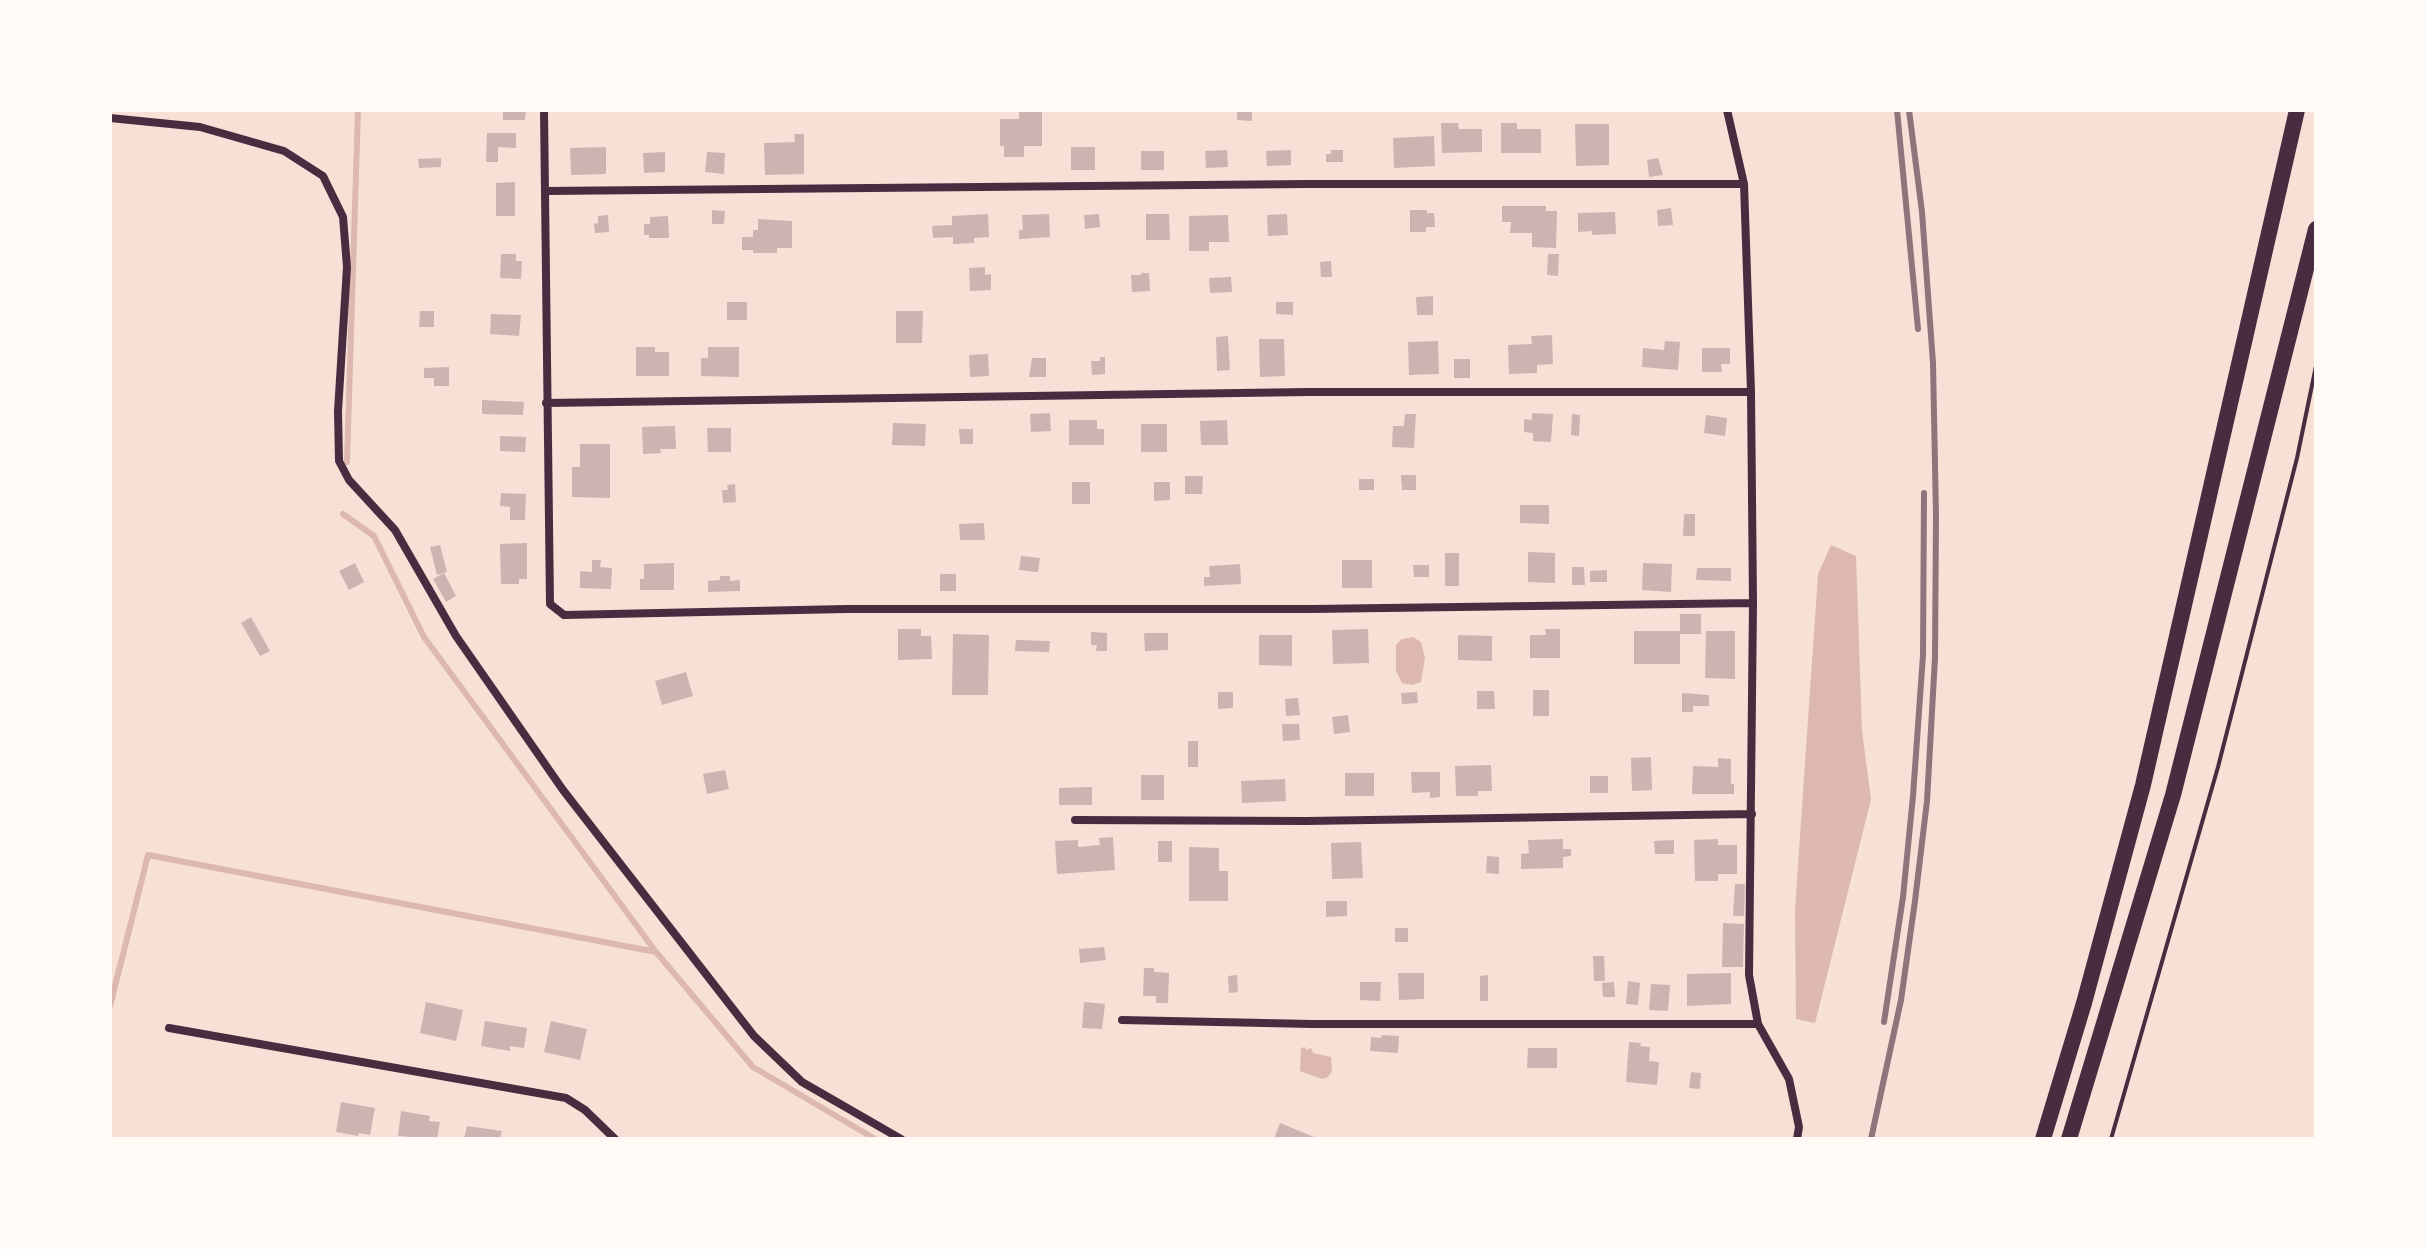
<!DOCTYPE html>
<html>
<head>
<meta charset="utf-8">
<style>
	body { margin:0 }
	#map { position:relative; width:2426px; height:1249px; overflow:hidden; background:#f7e1d7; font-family:"Fira Sans",sans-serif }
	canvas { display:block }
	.frame { position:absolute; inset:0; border:112px solid #fffaf5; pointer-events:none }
</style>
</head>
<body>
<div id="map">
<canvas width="2426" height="1249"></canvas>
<div class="frame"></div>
</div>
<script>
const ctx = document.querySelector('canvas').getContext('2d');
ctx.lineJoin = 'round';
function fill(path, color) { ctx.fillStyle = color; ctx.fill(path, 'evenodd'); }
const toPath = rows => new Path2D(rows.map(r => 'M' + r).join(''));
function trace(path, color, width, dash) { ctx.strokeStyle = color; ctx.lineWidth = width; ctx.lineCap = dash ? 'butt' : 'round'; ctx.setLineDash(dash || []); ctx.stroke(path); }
fill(toPath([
	[1831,545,1856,556,1862,731,1871,799,1815,1023,1796,1019,1795,909,1818,574],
	[1413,637,1421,642,1425,658,1421,682,1412,685,1402,683,1396,671,1396,645,1402,639],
	[1305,1047,1306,1050,1311,1048,1313,1053,1331,1057,1332,1071,1328,1077,1322,1079,1300,1071,1301,1048]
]), '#dcb8b0');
trace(toPath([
	[347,462,358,110],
	[343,514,374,536,424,637,656,952,753,1067,875,1139],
	[110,1006,148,855,656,952]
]), '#dcb8b0', 6);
fill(toPath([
	[503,110,526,110,525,120,503,120],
	[1237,110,1252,110,1252,121,1237,120],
	[1019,111,1042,111,1042,146,1024,146,1024,157,1004,157,1004,146,1000,146,1000,119,1019,119],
	[1441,123,1458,123,1459,129,1482,129,1482,152,1442,153],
	[1501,123,1517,123,1517,129,1541,129,1541,153,1501,153],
	[1575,124,1609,124,1609,165,1576,166],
	[487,133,516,133,516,148,498,147,498,162,486,162],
	[794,134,804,134,804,174,765,175,764,143,795,142],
	[1434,136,1435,166,1394,168,1393,138],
	[606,147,606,174,571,175,570,148],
	[1071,147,1095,147,1095,170,1071,170],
	[1227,150,1228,167,1206,168,1205,151],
	[1291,150,1291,165,1267,166,1266,151],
	[1331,150,1343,150,1343,162,1326,162,1326,154,1331,154],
	[1141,151,1164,151,1164,170,1141,170],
	[665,152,665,172,644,173,643,153],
	[707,152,725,153,724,174,705,172],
	[441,158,441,167,419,168,418,159],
	[1658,158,1663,175,1649,177,1647,160],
	[515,182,515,216,496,216,496,183],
	[1502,206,1546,206,1546,211,1557,211,1556,248,1532,247,1532,233,1510,233,1511,222,1502,222],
	[1671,208,1673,225,1658,226,1657,210],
	[712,210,725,211,724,224,712,224],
	[1410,210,1427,210,1427,213,1434,213,1435,227,1426,227,1426,232,1410,232],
	[1615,212,1616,234,1592,235,1592,231,1578,232,1578,213],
	[988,214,989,237,974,238,974,243,953,244,953,237,933,238,932,226,952,225,952,216],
	[1049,214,1050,237,1019,239,1019,230,1023,230,1022,215],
	[1099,214,1100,227,1085,229,1084,215],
	[1146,214,1169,214,1170,240,1146,240],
	[1287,214,1288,235,1268,236,1267,215],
	[608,215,609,232,595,233,594,224,598,223,598,216],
	[1228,215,1229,242,1209,242,1209,251,1189,251,1189,216],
	[668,216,669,238,649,238,649,235,644,235,644,224,650,224,650,217],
	[758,219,792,221,792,248,777,248,777,253,753,253,753,250,742,250,742,237,753,237,753,230,758,230],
	[501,254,516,254,516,261,522,261,521,279,500,278],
	[1548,254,1559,254,1558,276,1547,275],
	[1331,261,1332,277,1321,277,1320,262],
	[985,267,985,275,991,274,991,290,970,291,969,268],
	[1141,273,1149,273,1150,291,1132,292,1131,275,1141,275],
	[1231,277,1232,292,1210,293,1209,278],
	[1433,296,1433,315,1417,315,1416,297],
	[727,302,747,302,747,320,727,320],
	[1276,302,1293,302,1293,315,1276,314],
	[420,311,434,311,434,327,419,327],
	[896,311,923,311,922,343,896,343],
	[491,314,521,315,519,336,490,334],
	[1552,335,1553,364,1537,365,1537,373,1509,374,1508,345,1532,344,1531,336],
	[1228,336,1230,370,1217,371,1216,337],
	[1259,339,1284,339,1285,376,1260,377],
	[1438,341,1439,374,1409,375,1408,342],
	[1665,341,1680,342,1678,370,1642,367,1643,348,1664,350],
	[636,347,655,347,655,352,669,352,669,376,636,376],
	[708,347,739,347,739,377,701,376,701,358,708,358],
	[1702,348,1730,348,1730,364,1721,364,1722,372,1702,372],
	[988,354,989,376,970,377,969,355],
	[1100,357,1105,357,1105,374,1092,375,1091,361,1100,361],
	[1032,358,1046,358,1046,377,1029,377],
	[1454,359,1470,359,1470,378,1454,378],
	[449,367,449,386,434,386,434,378,424,378,424,368],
	[482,400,524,402,523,415,482,414],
	[1050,413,1051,431,1031,432,1030,414],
	[1532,413,1553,414,1551,442,1533,441,1533,433,1524,432,1524,419,1532,420],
	[1405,414,1416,414,1414,448,1392,447,1393,426,1404,426],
	[1572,414,1580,415,1579,436,1571,435],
	[1706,415,1727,418,1725,436,1704,433],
	[1069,420,1097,420,1097,429,1104,429,1104,445,1069,445],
	[1227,420,1228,445,1201,445,1200,421],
	[893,423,926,424,925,446,892,445],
	[1141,424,1167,424,1167,452,1141,452],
	[675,426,676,449,660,449,661,453,643,454,642,427],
	[707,428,731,428,731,452,708,452],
	[959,429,973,429,973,444,960,444],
	[500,436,526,437,525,452,500,451],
	[580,444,610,444,610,498,572,497,572,467,580,467],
	[1401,475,1416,475,1416,490,1402,490],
	[1185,476,1203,476,1202,494,1185,494],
	[1359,479,1374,479,1374,490,1359,490],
	[1072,482,1090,482,1090,504,1072,504],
	[1154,482,1170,482,1170,500,1154,501],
	[735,484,736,502,723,503,722,490,728,490,727,485],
	[501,493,526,494,525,520,510,520,510,507,500,506],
	[1520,505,1549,505,1549,524,1520,523],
	[1684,514,1695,514,1695,536,1683,536],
	[984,523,985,540,960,540,959,524],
	[527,543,527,579,519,579,519,584,501,584,500,544],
	[440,545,447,572,444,573,456,596,446,602,433,579,444,573,437,575,430,547],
	[1528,552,1555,553,1555,583,1528,582],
	[1445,553,1459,553,1459,586,1445,586],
	[1021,556,1040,558,1038,572,1019,570],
	[592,560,601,560,600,567,612,568,611,589,580,588,580,571,592,572],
	[1342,560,1372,560,1372,588,1342,588],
	[355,563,364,582,349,590,339,571],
	[674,563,674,590,640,590,640,579,644,579,644,564],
	[1643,563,1672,564,1671,592,1642,590],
	[1240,564,1241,584,1204,586,1204,577,1210,577,1209,566],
	[1413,565,1429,565,1429,577,1414,577],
	[1572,567,1584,567,1585,585,1572,585],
	[1697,568,1731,568,1731,581,1696,580],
	[1607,570,1607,582,1590,582,1590,571],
	[940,574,956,574,956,591,940,591],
	[720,576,730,576,730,581,740,580,740,591,708,592,708,581,720,580],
	[1680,614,1701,614,1701,634,1680,634],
	[251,617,270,651,260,656,241,623],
	[898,629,921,629,921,636,931,636,932,659,898,660],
	[1368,629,1369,663,1333,664,1332,630],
	[1545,629,1560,629,1560,658,1530,658,1530,635,1546,635],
	[1634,631,1680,631,1680,664,1634,664],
	[1706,631,1735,631,1735,679,1705,678],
	[1091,632,1107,633,1107,651,1096,651,1097,645,1091,645],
	[1144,633,1168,633,1168,650,1145,651],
	[953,634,989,635,988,695,952,695],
	[1259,635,1292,635,1292,666,1259,665],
	[1458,635,1492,636,1492,661,1458,660],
	[1016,640,1050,641,1049,652,1015,651],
	[686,672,693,696,662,705,655,681],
	[1533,690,1549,690,1549,716,1533,716],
	[1477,691,1494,691,1495,709,1477,709],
	[1218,692,1233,692,1233,708,1218,709],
	[1417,692,1418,703,1402,704,1401,693],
	[1682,693,1709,695,1709,706,1693,706,1693,712,1682,712],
	[1298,698,1300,715,1286,716,1285,699],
	[1348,715,1350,732,1334,734,1332,717],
	[1282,724,1299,724,1300,740,1283,741],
	[1188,741,1198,741,1198,767,1188,767],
	[1651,757,1652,790,1632,791,1631,758],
	[1718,758,1731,759,1731,784,1734,784,1734,794,1692,794,1693,766,1718,767],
	[1491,765,1492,791,1478,791,1478,796,1456,796,1455,766],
	[725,770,729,789,707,794,703,774],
	[1411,772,1440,772,1440,797,1430,798,1430,792,1412,793],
	[1345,773,1374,773,1374,796,1345,796],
	[1141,775,1164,775,1164,800,1141,800],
	[1590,776,1608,776,1608,793,1590,793],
	[1285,779,1286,801,1242,803,1241,781],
	[1092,787,1092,805,1059,805,1059,788],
	[1113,837,1115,870,1057,874,1055,841,1078,840,1078,847,1100,845,1099,838],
	[1563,839,1563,849,1571,849,1571,856,1563,857,1563,868,1521,869,1521,854,1529,853,1528,840],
	[1718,839,1718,845,1737,845,1737,874,1718,874,1718,881,1695,881,1694,840],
	[1674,840,1674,854,1655,854,1654,841],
	[1158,841,1172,841,1172,862,1158,862],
	[1361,842,1363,878,1332,879,1331,843],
	[1189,847,1219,848,1219,871,1228,871,1228,901,1189,901],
	[1487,856,1499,857,1499,874,1486,873],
	[1735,884,1745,884,1744,916,1733,916],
	[1326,901,1347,901,1347,916,1326,917],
	[1723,923,1744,924,1743,967,1722,967],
	[1395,928,1408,928,1408,942,1395,942],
	[1104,947,1106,960,1080,963,1079,949],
	[1593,956,1604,956,1605,981,1594,981],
	[1144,968,1154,968,1154,972,1169,973,1168,1003,1156,1003,1156,996,1143,996],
	[1398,973,1424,973,1424,999,1399,1000],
	[1731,973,1731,1004,1687,1006,1687,974],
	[1237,975,1238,992,1229,993,1228,976],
	[1488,975,1488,1001,1480,1001,1480,976],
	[1628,981,1640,983,1638,1005,1626,1004],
	[1360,982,1381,982,1380,1001,1360,1000],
	[1614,982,1615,997,1603,997,1602,983],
	[1651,984,1670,985,1668,1011,1649,1010],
	[426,1002,463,1010,456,1041,420,1033],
	[1084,1002,1105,1004,1102,1029,1082,1028],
	[485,1021,527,1028,524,1048,510,1046,510,1051,481,1046],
	[551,1021,587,1029,580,1060,544,1052],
	[1382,1035,1399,1036,1398,1053,1370,1051,1371,1037,1381,1038],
	[1629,1042,1641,1043,1640,1046,1650,1047,1649,1061,1659,1062,1657,1085,1626,1082],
	[1528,1048,1557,1048,1557,1068,1527,1068],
	[1691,1072,1701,1073,1700,1089,1689,1088],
	[341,1102,375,1108,370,1135,359,1133,358,1136,336,1132],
	[401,1111,430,1116,429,1121,440,1122,437,1139,398,1136],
	[1280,1123,1319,1139,1274,1139],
	[467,1126,502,1131,500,1139,464,1139]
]), '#ccb4b1');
trace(toPath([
	[110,875,110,892],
	[2111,1139,2218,767,2297,458,2316,366]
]), '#4a2c40', 4);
trace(toPath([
	[544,110,550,604,564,615,846,609,1311,609,1753,603],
	[1727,110,1744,184,1751,392,1753,603,1749,975,1758,1024,1789,1079,1799,1127,1797,1139],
	[110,118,200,127,284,151,323,176,343,217,347,267,338,411,339,461,349,480,395,530,456,636,563,790,754,1036,802,1082,901,1139],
	[545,191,1307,184,1744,184],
	[546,403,1308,392,1751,392],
	[1075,820,1306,821,1752,814],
	[1122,1020,1312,1024,1758,1024],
	[169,1028,566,1098,585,1110,615,1139]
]), '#4a2c40', 8);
trace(toPath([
	[2043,1139,2084,1003,2143,785,2297,110],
	[2069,1139,2173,795,2316,229]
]), '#4a2c40', 16);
trace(toPath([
	[1897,110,1918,329],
	[1884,1022,1903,897,1913,796,1923,655,1924,493],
	[1871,1139,1901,1000,1915,901,1927,801,1935,658,1936,516,1933,363,1922,212,1909,110]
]), '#8f747c', 6);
</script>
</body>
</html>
